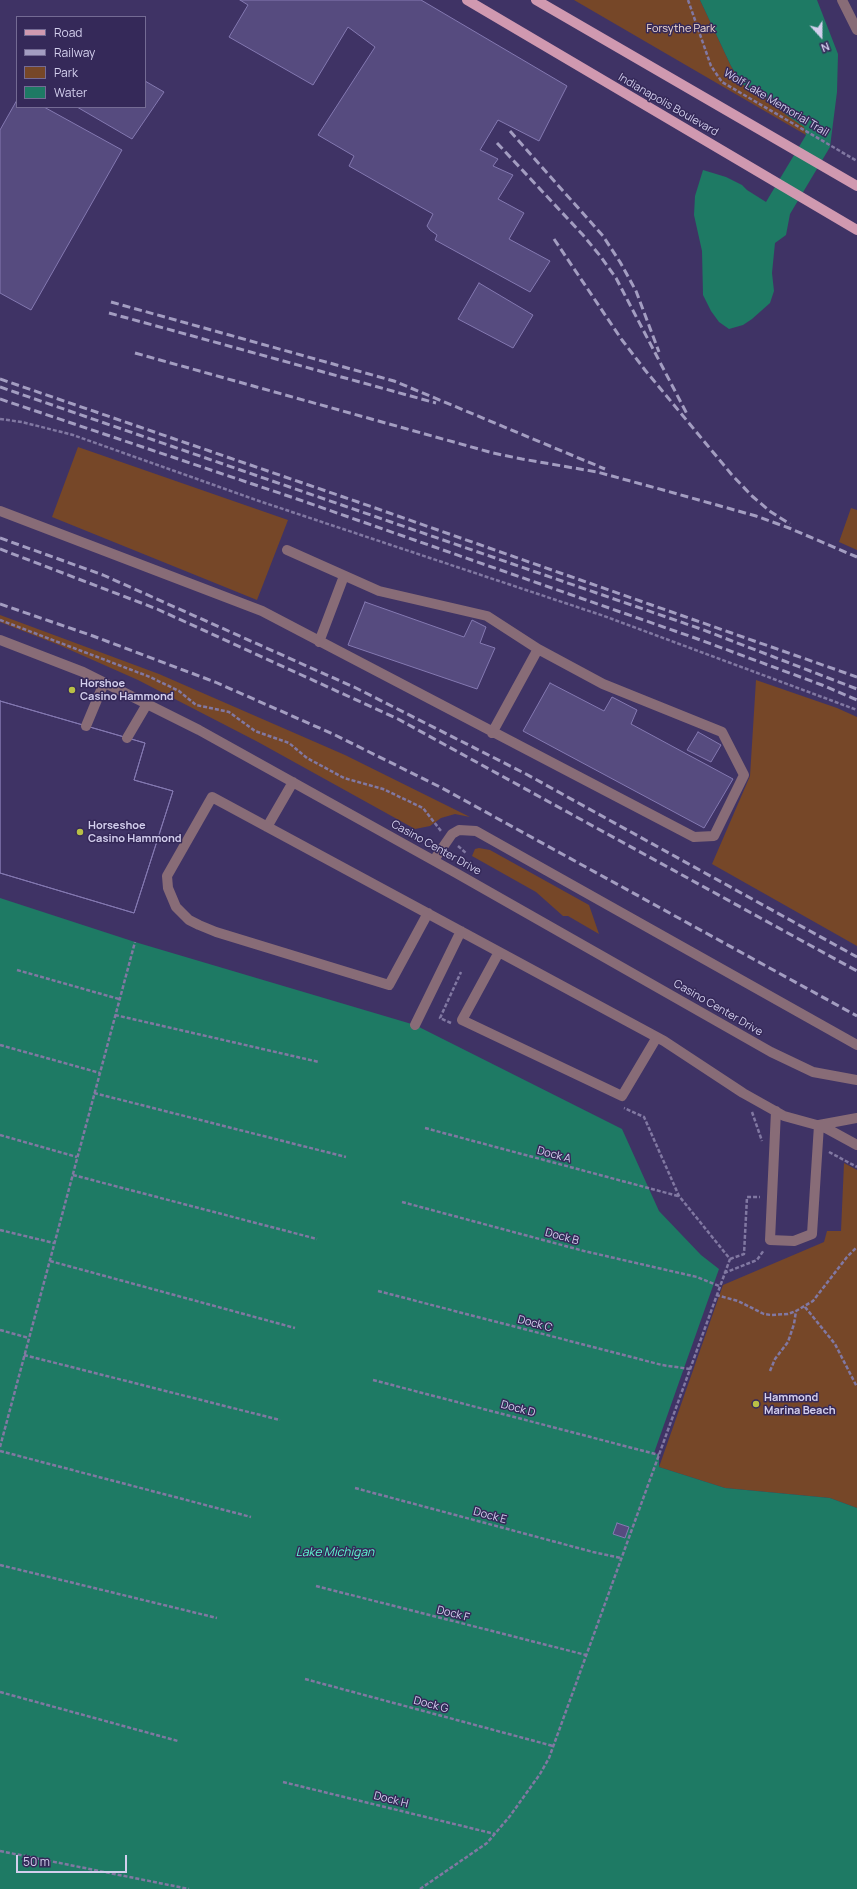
<!DOCTYPE html>
<html>
<head>
<meta charset="utf-8">
<style>
	body { margin:0 }
	#map { position:relative; width:857px; height:1889px; overflow:hidden; background:#3f3365; font-family:Manrope,sans-serif }
	canvas { display:block }
	.legend { position:absolute; left:16px; top:16px; width:130px; height:92px; box-sizing:border-box; background:#352959; border:1px solid #746b94; margin:0; padding:5px 7px; list-style:none; font-size:12px; color:#d3cfed }
	.legend li { display:flex; align-items:center; gap:8px; height:20px }
	.legend b { width:20px; border:1px solid #746b94 }
	.north { position:absolute; left:801px; top:16px; width:40px; height:40px; -webkit-text-stroke:3px #352959; paint-order:stroke; rotate:159deg; font-size:11px; font-weight:700; line-height:16px; text-align:center; color:#d3cfed }
	.north::after { content:''; display:block; margin:auto; width:14px; height:18px; background:#d3cfed; clip-path:polygon(50% 0,100% 100%,50% 72%,0 100%) }
	.scale { position:absolute; left:16px; top:1855px; width:111px; height:18px; box-sizing:border-box; border:2px solid #d3cfed; border-top:0; padding-left:5px; font-size:12px; line-height:14px; white-space:nowrap; color:#d3cfed; -webkit-text-stroke:3px #352959; paint-order:stroke }
</style>
</head>
<body>
<div id="map">
<canvas width="857" height="1889"></canvas>
<ul class="legend">
<li><b style="height:5px;background:#d099b0"></b>Road</li>
<li><b style="height:5px;background:#a39dc1"></b>Railway</li>
<li><b style="height:11px;background:#764728"></b>Park</li>
<li><b style="height:11px;background:#1e7a64"></b>Water</li>
</ul>
<div class="north">N</div>
<div class="scale">50 m</div>
</div>
<script>
const ctx = document.querySelector('canvas').getContext('2d');
ctx.lineJoin = 'round';
function fill(path, color) { ctx.fillStyle = color; ctx.fill(path, 'evenodd'); }
const toPath = rows => new Path2D(rows.map(r => 'M' + r).join(''));
function trace(path, color, width, dash) { ctx.strokeStyle = color; ctx.lineWidth = width; ctx.lineCap = dash ? 'butt' : 'round'; ctx.setLineDash(dash || []); ctx.stroke(path); }
function drawText(font, color, halo, rows, align = 'center') {
  ctx.font = font + ' Manrope,sans-serif'; ctx.lineWidth = 3; ctx.setLineDash([]); ctx.textBaseline = 'middle'; ctx.strokeStyle = halo; ctx.fillStyle = color; for (const [text, x, y, turn = 0] of rows) {
    ctx.save(); ctx.translate(x, y); ctx.rotate((+turn || 0) * Math.PI / 180); ctx.textAlign = isNaN(turn) ? turn : align; if (halo) ctx.strokeText(text, 0, 0); ctx.fillText(text, 0, 0); ctx.restore();
  }
}
fill(toPath([
	[574,0,700,0,731,66,742,84,781,107,785,114,805,127,806,135],
	[78,447,288,520,257,600,52,517],
	[851,508,857,510,857,550,839,542],
	[0,615,159,674,345,755,470,817,455,814,441,818,430,826,415,829,258,742,138,680,59,645,0,622],
	[756,680,837,708,857,717,857,946,712,864,750,776],
	[479,848,490,850,589,905,599,934,568,916,563,916,536,892,472,856,475,849],
	[844,1163,857,1170,857,1508,830,1498,725,1488,659,1467,723,1285,824,1242,827,1231,841,1231]
]), '#764728');
fill(toPath([
	[700,0,817,0,838,54,837,92,830,147,790,214,786,235,775,243,772,273,774,291,770,303,752,319,743,325,729,329,719,322,711,311,703,295,702,251,694,215,695,196,703,170,726,177,742,185,747,190,766,202,806,135,804,127,785,114,781,107,742,84,731,66],
	[0,898,135,942,415,1025,622,1129,659,1211,701,1255,719,1269,654,1453,659,1455,659,1467,725,1488,830,1498,857,1508,857,1889,0,1889]
]), '#1e7a64');
const building = toPath([
	[240,0,421,0,567,86,539,141,498,120,480,150,498,159,493,166,513,175,498,199,524,213,509,239,550,261,530,292,435,240,437,235,430,230,427,226,433,214,349,166,354,156,318,135,375,47,348,27,313,85,229,37,248,5,240,0],
	[145,81,164,92,132,139,77,107,145,107,145,81],
	[17,100,17,107,44,107,122,150,31,310,0,293,0,130,17,100],
	[479,283,533,315,513,348,458,319,479,283],
	[365,602,464,637,472,620,486,627,480,643,495,648,477,689,348,645,365,602],
	[550,683,604,711,612,697,637,710,631,724,733,779,704,828,523,731,550,683],
	[0,701,145,743,134,780,173,791,134,913,0,873,0,701],
	[0,701,145,743,134,780,173,791,134,913,0,873,0,701],
	[698,732,721,745,711,762,687,750,698,732],
	[617,1523,629,1527,625,1538,613,1534,617,1523]
]);
fill(building, '#564b7f');
trace(building, '#8479b1', 1);
trace(toPath([
	[688,0,711,66,722,82,857,161],
	[0,419,22,422,73,435,259,501,604,616,857,710],
	[0,620,150,677,179,691,196,705,229,712,255,731,289,743,307,758,344,778,383,789,423,808,441,831],
	[458,846,467,854],
	[17,970,119,999],
	[115,1015,319,1062],
	[451,1023,440,1018,461,972],
	[0,1045,100,1073],
	[94,1093,346,1157],
	[752,1112,762,1141],
	[425,1128,678,1196],
	[0,1135,77,1157],
	[829,1152,857,1167],
	[73,1175,317,1239],
	[402,1202,584,1251,697,1277,719,1286],
	[0,1230,54,1243],
	[730,1259,744,1254,747,1197,760,1197],
	[50,1261,295,1328],
	[724,1273,757,1260,764,1250],
	[378,1291,662,1365,690,1369],
	[716,1295,738,1301,764,1314,771,1315,788,1314,796,1311,813,1301,847,1257,857,1247],
	[805,1307,835,1344,857,1387],
	[0,1330,29,1338],
	[24,1355,280,1420],
	[770,1371,775,1359,788,1342,794,1324,796,1311],
	[373,1380,659,1455],
	[0,1447,135,942],
	[0,1451,251,1517],
	[355,1488,593,1552,621,1558],
	[0,1565,217,1618],
	[316,1586,586,1655],
	[305,1679,553,1746],
	[0,1692,178,1741],
	[283,1782,495,1834],
	[0,1851,189,1889],
	[420,1889,487,1843,510,1816,540,1774,549,1758,730,1259,679,1196,644,1117,624,1108]
]), '#8178a2', 2.5, [4, 2]);
trace(toPath([
	[842,0,857,30],
	[0,511,262,611,694,837,714,836,744,775,722,732,603,684,538,649,487,616,379,591,287,550],
	[0,640,83,672,199,730,456,873,771,1052,813,1072,857,1080],
	[319,642,344,576],
	[86,726,104,683],
	[492,733,538,649],
	[127,738,147,704],
	[267,827,293,782],
	[434,860,452,834,459,830,476,831,857,1045],
	[428,913,389,985,216,932,199,925,189,920,176,907,168,888,167,876,212,797,664,1041,743,1093,784,1116,824,1127,857,1145],
	[499,952,462,1020,622,1096,657,1037],
	[415,1025,461,931],
	[776,1111,770,1240,794,1241,812,1234,819,1125,857,1118]
]), '#886c77', 10);
trace(toPath([
	[467,0,857,230],
	[536,0,857,186]
]), '#d099b0', 10);
trace(toPath([
	[510,131,603,236,620,262,636,291,659,352],
	[497,143,583,235,601,257,616,278,687,414],
	[554,239,622,340,645,370,732,475,752,496,771,512,790,524],
	[111,302,394,381,605,469],
	[109,313,436,403],
	[135,353,493,453,522,459,597,472,656,488,756,516,789,528,857,557],
	[0,379,358,502,857,677],
	[0,387,701,629,857,689],
	[0,399,297,499,695,638,822,685,857,700],
	[0,538,103,575,356,688,526,774,857,957],
	[0,549,157,609,398,719,857,971],
	[0,604,93,636,215,682,333,734,442,788,857,1016]
]), '#a39dc1', 3, [8, 4]);
for (const [x, y, r, color] of [
	[72,690,4,"#b9c046"],
	[80,832,4,"#b9c046"],
	[756,1404,4,"#b9c046"]
]) { const dot = new Path2D(); dot.arc(x, y, r, 0, 2 * Math.PI); ctx.fillStyle = color; ctx.fill(dot); trace(dot, '#352959', 1.5); }
drawText('11px', '#f2ddd1', '#352959', [
	["Forsythe Park",681,29]
]);
drawText('11px', '#d3cfed', '#352959', [
	["Wolf Lake Memorial Trail",776,103,31],
	["Indianapolis Boulevard",668,105,30],
	["Casino Center Drive",436,848,29],
	["Casino Center Drive",718,1008,30],
	["Dock A",554,1155,15],
	["Dock B",562,1237,15],
	["Dock C",535,1324,15],
	["Dock D",518,1409,15],
	["Dock E",490,1516,15],
	["Dock F",453,1614,14],
	["Dock G",431,1705,15],
	["Dock H",391,1800,14]
]);
drawText('bold 11px', '#d3cfed', '#352959', [
	["Horshoe",80,684],
	["Casino Hammond",80,697],
	["Horseshoe",88,826],
	["Casino Hammond",88,839],
	["Hammond",764,1398],
	["Marina Beach",764,1411]
], 'left');
drawText('italic 12px', '#5efad1', '#352959', [
	["Lake Michigan",335,1553]
]);
</script>
</body>
</html>
